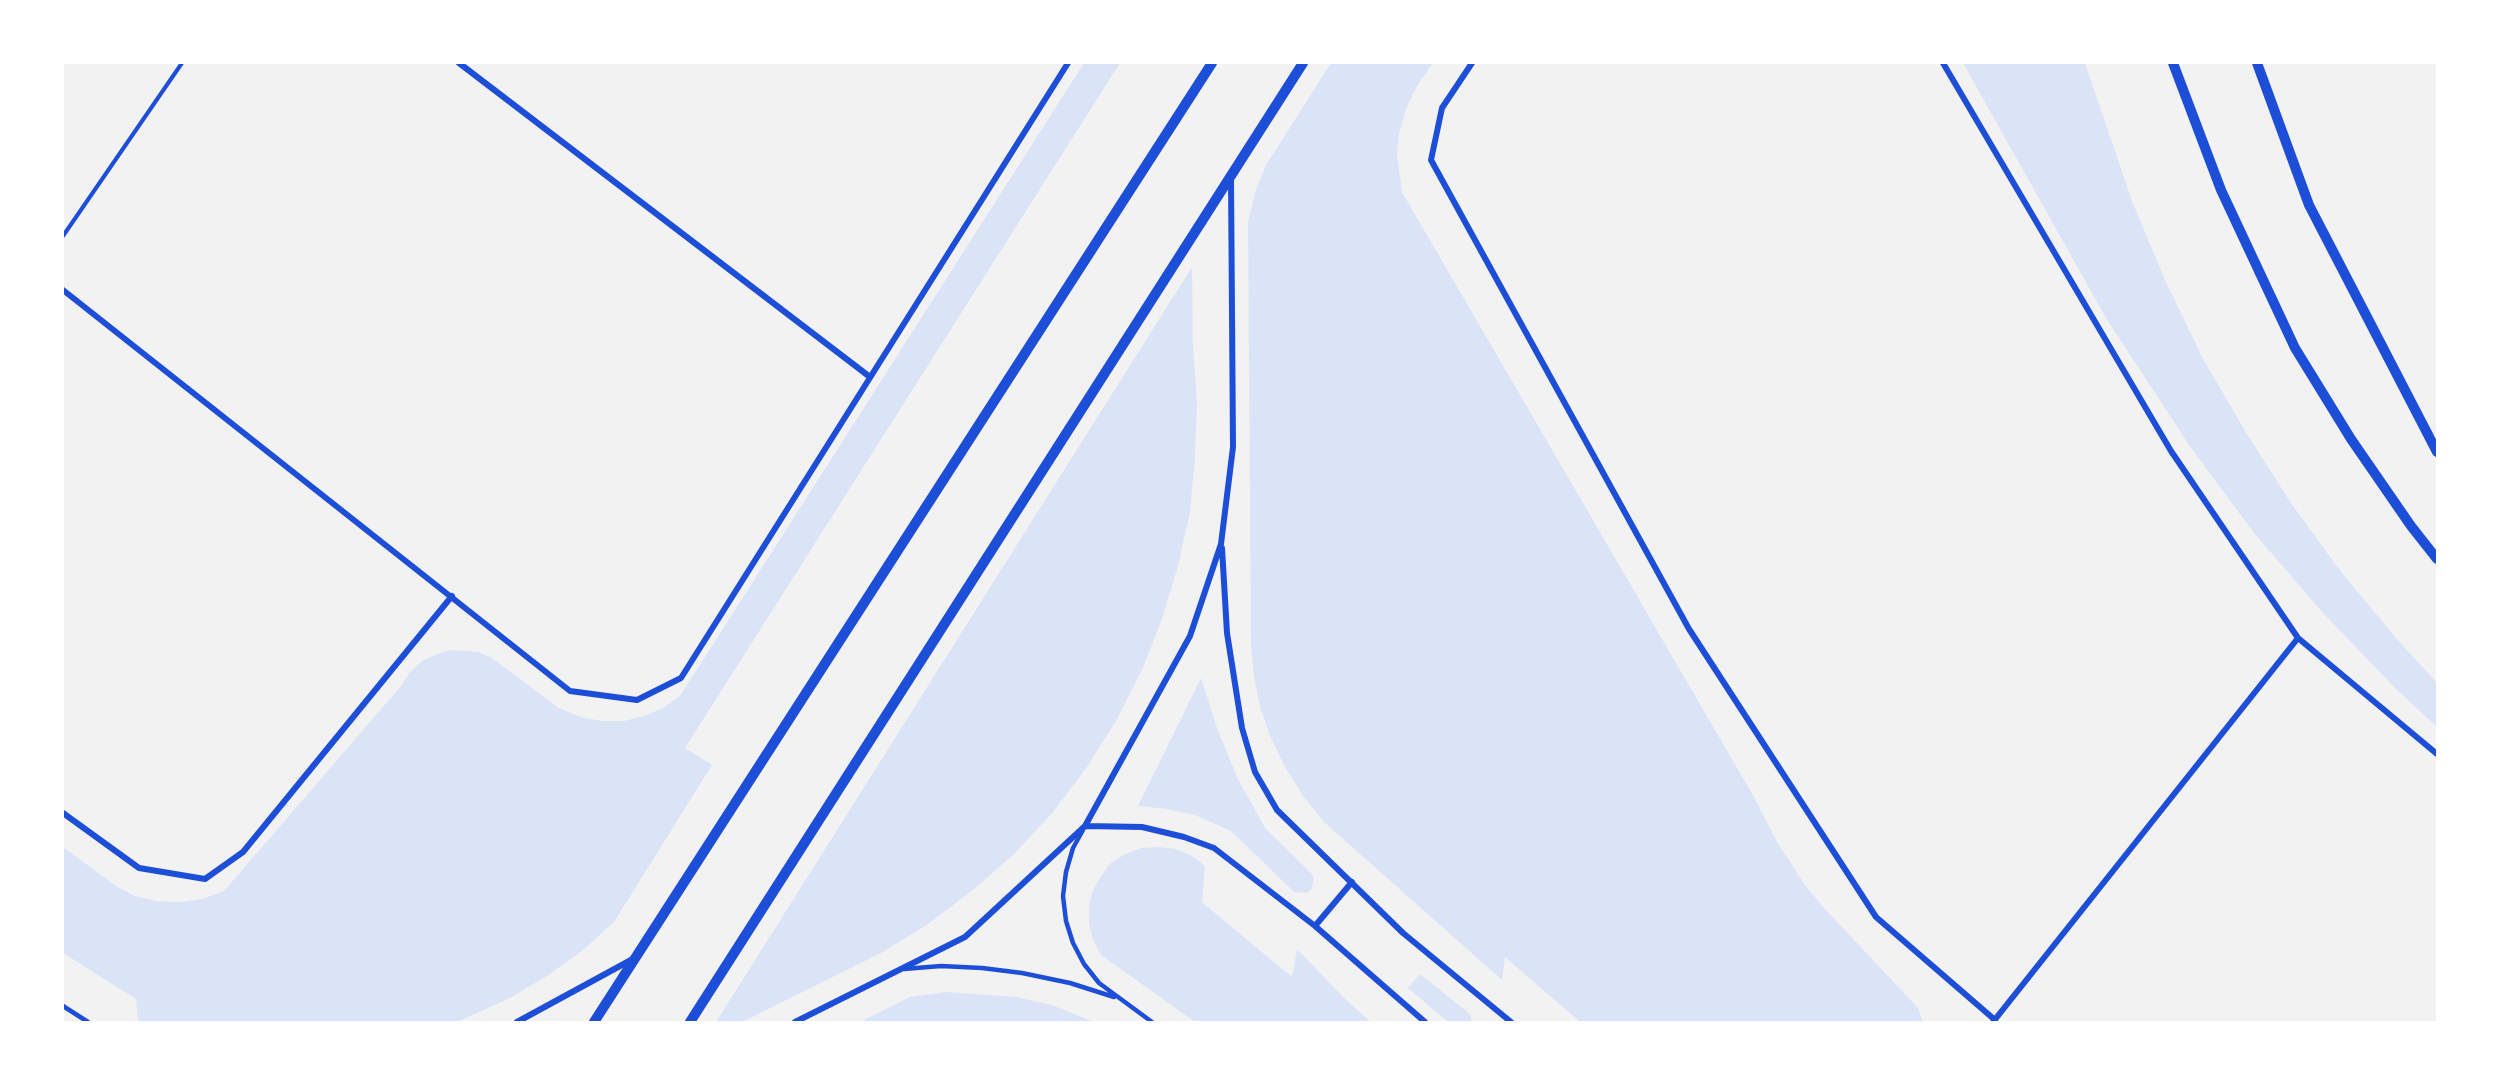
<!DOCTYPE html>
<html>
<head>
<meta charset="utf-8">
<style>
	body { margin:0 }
	#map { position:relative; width:2500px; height:1085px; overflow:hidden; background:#f2f2f2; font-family:"Sofia Sans Condensed",sans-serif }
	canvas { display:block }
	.frame { position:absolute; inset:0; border:64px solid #fff; pointer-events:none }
</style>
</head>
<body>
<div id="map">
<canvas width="2500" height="1085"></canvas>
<div class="frame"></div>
</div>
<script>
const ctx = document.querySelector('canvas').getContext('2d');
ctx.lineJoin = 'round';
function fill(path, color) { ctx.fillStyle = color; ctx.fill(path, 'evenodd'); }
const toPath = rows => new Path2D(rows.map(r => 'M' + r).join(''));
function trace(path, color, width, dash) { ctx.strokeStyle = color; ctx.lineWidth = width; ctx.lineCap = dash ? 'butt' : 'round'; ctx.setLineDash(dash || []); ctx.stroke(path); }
fill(toPath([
	[1084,63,1120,63,685,748,712,765,614,922,582,951,547,976,510,998,457,1022,138,1022,136,999,63,953,63,847,116,886,135,896,156,901,179,902,202,899,224,891,401,686,410,672,422,661,437,654,451,650,479,652,492,658,559,708,580,717,602,721,624,721,644,716,663,708,680,696],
	[1331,63,1433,63,1417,86,1406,109,1399,134,1397,154,1402,192,1754,797,1777,842,1805,885,1825,909,1918,1008,1923,1022,1580,1022,1505,957,1502,980,1325,823,1303,796,1285,767,1270,736,1260,707,1254,676,1251,646,1248,222,1255,192,1266,165],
	[1963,63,2085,63,2132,201,2165,280,2202,357,2245,431,2291,503,2341,572,2396,638,2437,683,2437,727,2396,689,2323,613,2254,533,2191,448,2106,318],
	[1192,267,1193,347,1197,402,1195,457,1190,512,1178,566,1162,619,1142,670,1117,719,1087,767,1053,812,1015,853,973,890,928,924,881,953,742,1022,716,1022],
	[1201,678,1217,728,1237,777,1265,828,1311,873,1314,879,1311,890,1306,893,1294,892,1231,831,1195,815,1167,809,1138,806],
	[1159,847,1176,849,1192,856,1205,866,1202,902,1292,977,1297,949,1346,1000,1371,1022,1195,1022,1101,955,1093,940,1089,924,1089,907,1092,892,1100,877,1111,863,1125,854,1142,848],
	[1420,974,1470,1014,1472,1022,1448,1022,1408,988],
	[946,992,1016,997,1052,1005,1094,1022,860,1022,910,997]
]), '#dbe4f7');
trace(toPath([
	[63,236,182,63]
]), '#1d4ed8', 4);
trace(toPath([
	[1083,830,1073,848,1066,872,1063,896,1066,921,1073,943,1084,964,1099,983,1152,1022],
	[904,969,941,966,982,968,1022,973,1070,983,1114,997],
	[63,1006,88,1022]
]), '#1d4ed8', 4.5);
trace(toPath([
	[459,63,870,377],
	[1472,63,1442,108,1431,160,1689,629,1876,917,1995,1020],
	[1943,63,2171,451,2298,638,2437,754],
	[63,290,570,691,637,700,681,678,1068,63],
	[1222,548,1227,633,1242,728,1255,772,1277,810,1403,933,1511,1022],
	[63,813,139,868,205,879,243,852,452,596],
	[1085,826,1142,827,1184,837,1214,848,1315,926,1425,1022],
	[1315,926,1352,882],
	[517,1022,631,960],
	[795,1022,965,937,1085,826,1190,636,1221,544,1233,447,1231,179],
	[1993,1022,2298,638]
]), '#1d4ed8', 6);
trace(toPath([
	[2173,63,2221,190,2295,348,2351,439,2411,526,2437,559],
	[2257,63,2309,205,2437,452],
	[594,1022,1212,63],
	[690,1022,1303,63]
]), '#1d4ed8', 10);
</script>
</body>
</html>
